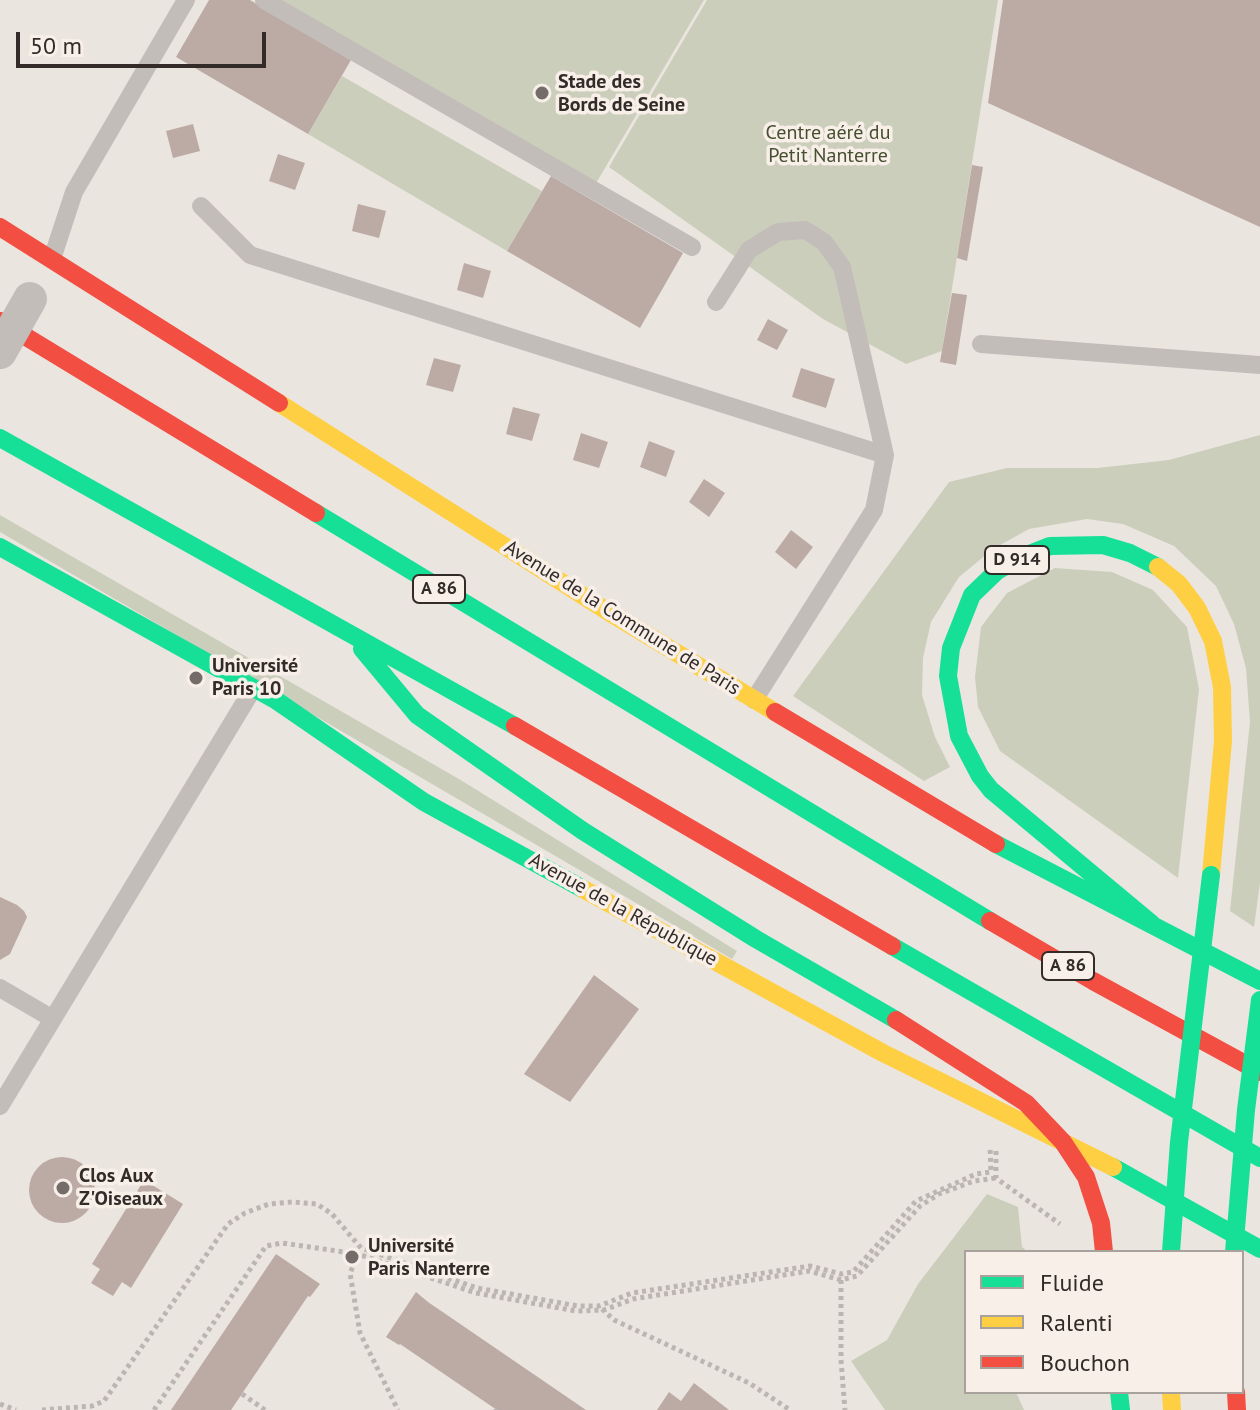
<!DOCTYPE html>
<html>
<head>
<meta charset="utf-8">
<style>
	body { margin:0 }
	#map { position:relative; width:1260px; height:1410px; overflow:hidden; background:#ebe5e0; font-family:"PT Sans",sans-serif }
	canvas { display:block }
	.legend { position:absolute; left:964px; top:1250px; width:280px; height:144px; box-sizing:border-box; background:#f7efe8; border:2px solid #a9a19b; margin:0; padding:10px 14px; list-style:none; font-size:24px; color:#332b28 }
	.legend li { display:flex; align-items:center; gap:16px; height:40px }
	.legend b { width:40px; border:2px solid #a9a19b }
	.scale { position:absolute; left:16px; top:32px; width:250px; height:36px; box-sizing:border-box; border:4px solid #332b28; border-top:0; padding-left:10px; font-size:24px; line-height:28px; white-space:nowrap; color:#332b28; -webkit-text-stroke:6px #f7efe8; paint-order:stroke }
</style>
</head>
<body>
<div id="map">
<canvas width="1260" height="1410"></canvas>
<ul class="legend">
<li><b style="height:10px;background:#16e098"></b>Fluide</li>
<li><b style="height:10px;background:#ffcf43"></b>Ralenti</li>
<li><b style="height:10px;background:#f24e42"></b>Bouchon</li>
</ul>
<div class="scale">50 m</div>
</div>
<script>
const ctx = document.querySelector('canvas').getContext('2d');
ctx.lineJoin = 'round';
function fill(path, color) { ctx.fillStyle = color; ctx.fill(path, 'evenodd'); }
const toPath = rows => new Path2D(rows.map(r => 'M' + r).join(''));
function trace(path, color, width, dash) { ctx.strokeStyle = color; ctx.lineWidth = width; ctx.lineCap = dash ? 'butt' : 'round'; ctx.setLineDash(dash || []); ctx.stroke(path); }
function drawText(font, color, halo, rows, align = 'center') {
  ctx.font = font + ' "PT Sans",sans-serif'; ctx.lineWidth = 7; ctx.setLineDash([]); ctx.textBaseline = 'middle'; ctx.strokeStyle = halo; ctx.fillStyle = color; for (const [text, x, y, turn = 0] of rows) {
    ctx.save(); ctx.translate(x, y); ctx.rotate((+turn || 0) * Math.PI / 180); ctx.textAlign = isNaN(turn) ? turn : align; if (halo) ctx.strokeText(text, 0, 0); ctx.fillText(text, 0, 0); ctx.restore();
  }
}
fill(toPath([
	[274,0,704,0,595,185],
	[707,0,998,0,942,351,906,364,823,319,609,167],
	[342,76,542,191,507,251,308,134],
	[1260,435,1260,883,1254,927,1230,911,1250,722,1246,668,1234,624,1216,586,1174,546,1123,524,1087,519,1029,529,993,549,959,577,931,622,923,658,922,695,935,737,950,767,924,781,793,696,949,482,1007,468,1097,468,1169,460],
	[0,515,459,779,737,951,732,959,0,532],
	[1055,568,1112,572,1153,590,1187,627,1199,689,1178,878,1000,751,978,707,975,677,981,627,1007,593],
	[987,1194,1018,1207,1022,1247,1028,1252,966,1252,966,1392,1016,1392,1024,1410,885,1410,851,1361,887,1340,918,1284]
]), '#cccebc');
fill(toPath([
	[209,0,250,0,351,60,308,134,176,57],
	[1003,0,1260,0,1260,227,988,103],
	[193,124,200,151,173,158,166,131],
	[278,154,305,163,295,190,269,181],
	[972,165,983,167,967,261,957,258],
	[551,176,683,253,640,328,507,251],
	[358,204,386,211,379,238,352,231],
	[464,263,491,271,483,298,457,290],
	[952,293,967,295,956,365,940,362],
	[768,319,788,330,777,350,757,340],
	[434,358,461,365,453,392,426,385],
	[801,368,835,379,826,408,792,397],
	[513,407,540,414,532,441,506,434],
	[581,433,608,442,599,468,573,460],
	[649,441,675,451,666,477,640,467],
	[704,479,725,493,709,517,689,502],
	[791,530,813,547,796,569,775,552],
	[0,897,17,905,24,911,27,917,10,954,0,960],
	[594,975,639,1009,570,1102,524,1074],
	'29 1190a33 33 0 1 1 66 0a33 33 0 1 1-66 0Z',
	[144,1180,183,1204,131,1288,122,1282,113,1296,91,1283,100,1269,92,1264],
	[276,1254,320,1284,310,1297,308,1296,231,1410,171,1410],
	[416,1292,428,1302,586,1410,497,1410,400,1344,399,1345,386,1337],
	[694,1383,729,1410,657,1410,669,1392,681,1401]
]), '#bcaaa4');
trace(toPath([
	[996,1151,996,1178,1060,1224],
	[359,1253,350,1273,360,1333,398,1410],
	[841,1280,841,1360,845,1410],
	[602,1309,614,1320,749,1383,790,1410],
	[242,1394,265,1410],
	[0,1404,16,1410],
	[42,1410,92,1406,104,1401,228,1224,245,1213,269,1204,292,1202,317,1204,332,1214,361,1248,477,1288,578,1306,599,1306,632,1293,810,1266,841,1274,853,1272,916,1201,976,1174,991,1172,990,1146],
	[154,1410,266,1246,282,1243,358,1254,476,1293,576,1311,604,1310,633,1299,809,1271,841,1280,857,1276,920,1206,939,1194,974,1181,996,1178],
	[496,1410,496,1409]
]), '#bcb6b2', 5, [4, 4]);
trace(toPath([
	[264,0,692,247],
	[201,206,250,255,885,455],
	[52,259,74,192,186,0],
	[716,302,749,250,778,232,805,230,824,242,842,267,885,455,874,510,754,700],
	[981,344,1260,365],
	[0,988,53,1019],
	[0,1106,254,687]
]), '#c3bdba', 18);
trace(toPath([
	[0,438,515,726],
	[316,513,990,921],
	[0,547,277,701,424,802,583,889],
	[362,649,417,715,583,831,756,939,896,1020],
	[996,844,1260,981],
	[1152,924,991,790,980,776,959,736,948,676,951,648,972,595,997,571,1022,557,1050,546,1103,545,1130,553,1158,567],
	[892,946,1260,1158],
	[1113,1167,1260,1249],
	[1119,1392,1121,1410]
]), '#16e098', 18);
trace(toPath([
	[279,403,607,611,775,712],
	[1158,567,1179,584,1197,608,1213,641,1222,687,1223,741,1211,875],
	[583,889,883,1053,1113,1167],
	[1171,1392,1172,1410]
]), '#ffcf43', 18);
trace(toPath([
	[0,227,279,403],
	[0,321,316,513],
	[775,712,996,844],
	[515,726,892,946],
	[990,921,1093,981,1260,1072],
	[896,1020,1026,1103,1063,1142,1086,1177,1101,1223,1104,1252],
	[1236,1392,1237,1410]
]), '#f24e42', 18);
trace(toPath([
	[0,352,30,299]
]), '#c3bdba', 34);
trace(toPath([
	[1171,1252,1179,1142,1211,875],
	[1234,1252,1246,1110,1260,1000]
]), '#16e098', 18);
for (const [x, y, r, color] of [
	[542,93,8,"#736c68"],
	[196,678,8,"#736c68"],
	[63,1188,8,"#736c68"],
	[352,1257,8,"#736c68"]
]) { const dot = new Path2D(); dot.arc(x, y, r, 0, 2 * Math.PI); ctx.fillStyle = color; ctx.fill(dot); trace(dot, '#f7efe8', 3); }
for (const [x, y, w] of [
	[1017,560,64],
	[439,589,52],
	[1068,966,52]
]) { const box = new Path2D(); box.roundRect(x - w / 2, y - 14, w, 28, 6); ctx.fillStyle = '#f7efe8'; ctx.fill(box); trace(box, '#332b28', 2); }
drawText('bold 18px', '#332b28', null, [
	["D 914",1017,560],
	["A 86",439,589],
	["A 86",1068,966]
]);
drawText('bold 20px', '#332b28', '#f7efe8', [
	["Stade des",558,82],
	["Bords de Seine",558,105],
	["Université",212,666],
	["Paris 10",212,689],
	["Clos Aux",79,1176],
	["Z'Oiseaux",79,1199],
	["Université",368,1246],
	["Paris Nanterre",368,1269]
], 'left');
drawText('20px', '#454f2f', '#f7efe8', [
	["Centre aéré du",828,133],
	["Petit Nanterre",828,156]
]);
drawText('20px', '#332b28', '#f7efe8', [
	["Avenue de la Commune de Paris",622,618,32],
	["Avenue de la République",623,910,29]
]);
</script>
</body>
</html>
